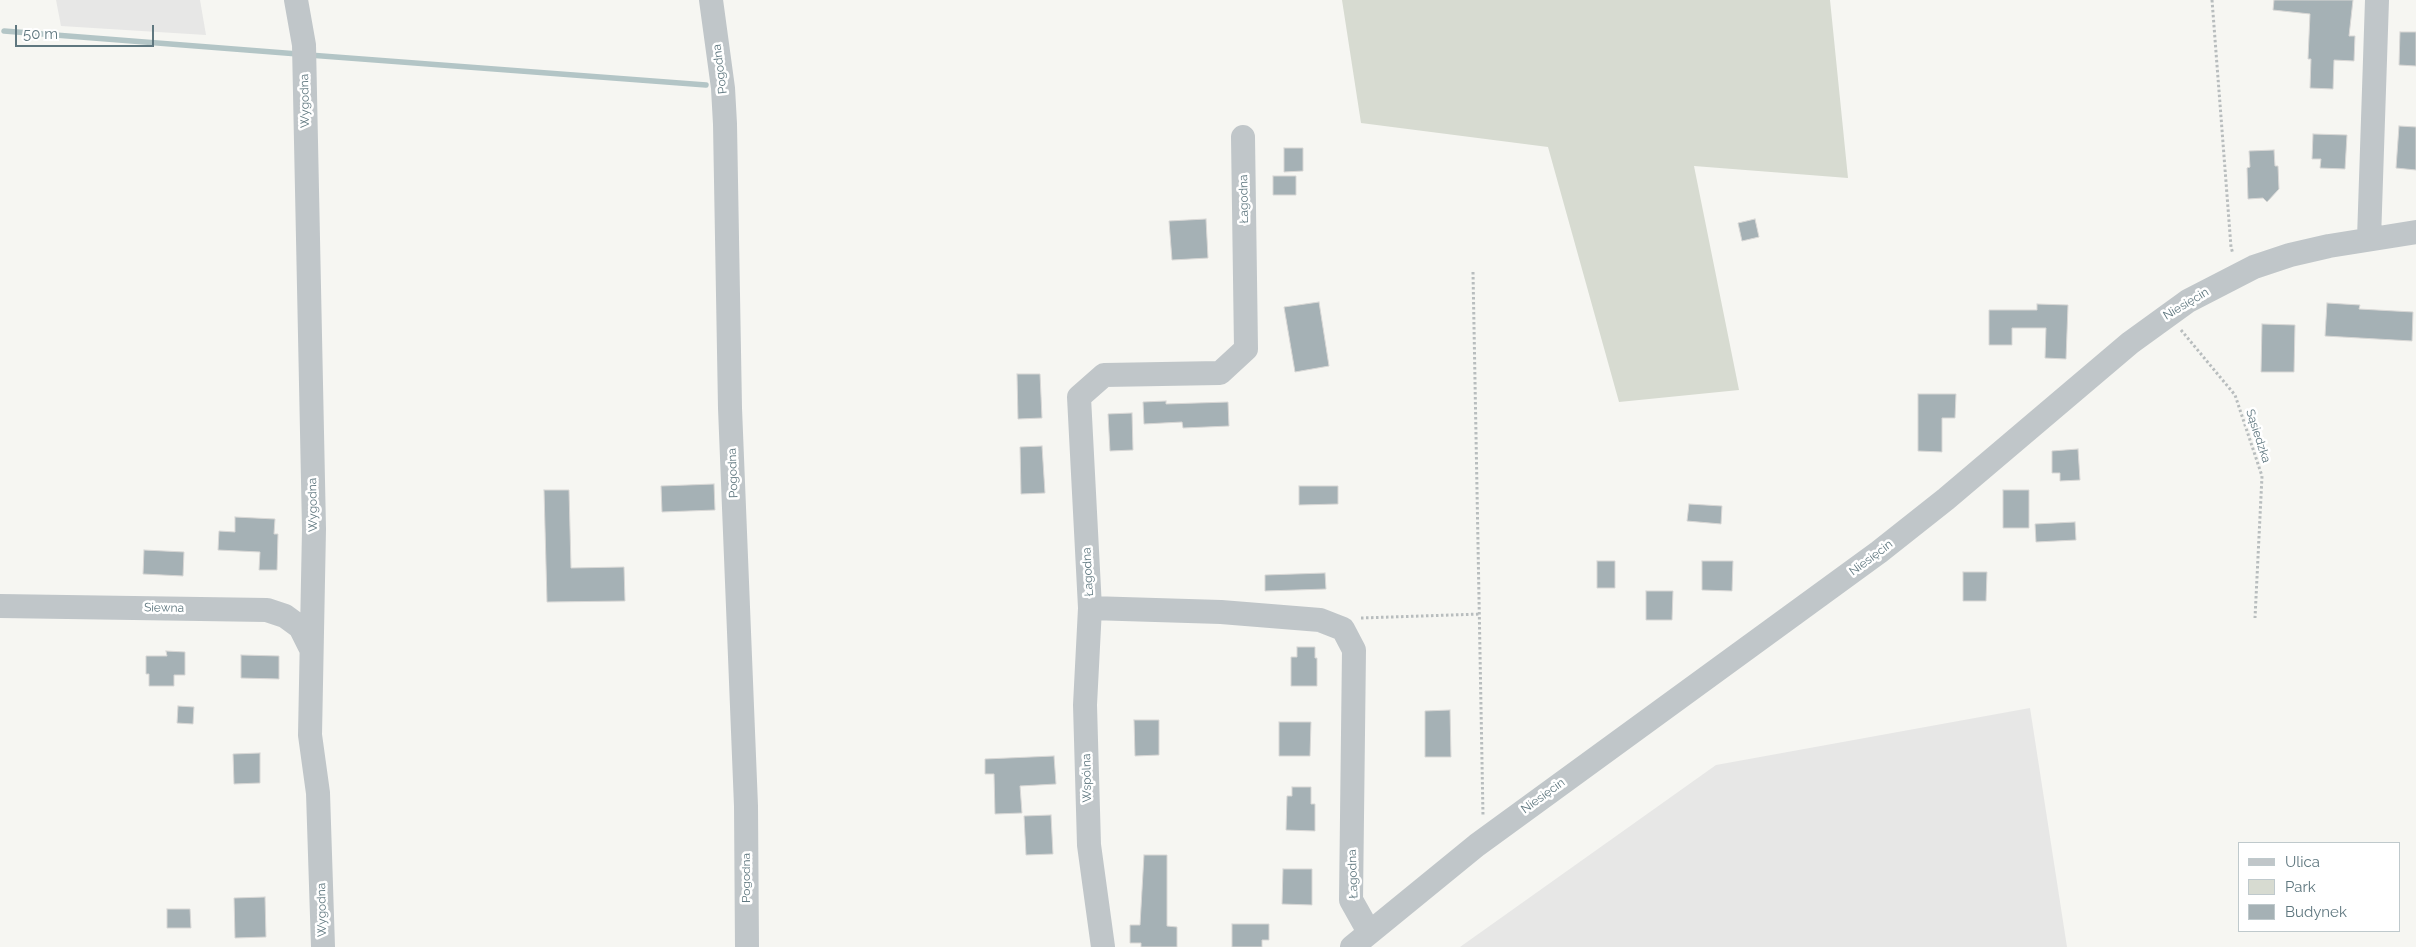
<!DOCTYPE html>
<html>
<head>
<meta charset="utf-8">
<style>
	body { margin:0 }
	#map { position:relative; width:2416px; height:947px; overflow:hidden; background:#f6f6f2; font-family:Raleway,sans-serif }
	canvas { display:block }
	.legend { position:absolute; left:2238px; top:842px; width:162px; height:90px; box-sizing:border-box; background:#fff; border:1px solid #bfc9cc; margin:0; padding:6px 9px; list-style:none; font-size:15px; color:#5f777f }
	.legend li { display:flex; align-items:center; gap:10px; height:25px }
	.legend b { width:25px; border:1px solid #bfc9cc }
	.scale { position:absolute; left:15px; top:25px; width:139px; height:22px; box-sizing:border-box; border:2px solid #5f777f; border-top:0; padding-left:6px; font-size:15px; line-height:18px; white-space:nowrap; color:#5f777f; -webkit-text-stroke:4px #fff; paint-order:stroke }
</style>
</head>
<body>
<div id="map">
<canvas width="2416" height="947"></canvas>
<ul class="legend">
<li><b style="height:6px;background:#c0c6c9"></b>Ulica</li>
<li><b style="height:14px;background:#d7dbd1"></b>Park</li>
<li><b style="height:14px;background:#a5b1b5"></b>Budynek</li>
</ul>
<div class="scale">50 m</div>
</div>
<script>
const ctx = document.querySelector('canvas').getContext('2d');
ctx.lineJoin = 'round';
function fill(path, color) { ctx.fillStyle = color; ctx.fill(path, 'evenodd'); }
const toPath = rows => new Path2D(rows.map(r => 'M' + r).join(''));
function trace(path, color, width, dash) { ctx.strokeStyle = color; ctx.lineWidth = width; ctx.lineCap = dash ? 'butt' : 'round'; ctx.setLineDash(dash || []); ctx.stroke(path); }
function drawText(font, color, halo, rows, align = 'center') {
  ctx.font = font + ' Raleway,sans-serif'; ctx.lineWidth = 5; ctx.setLineDash([]); ctx.textBaseline = 'middle'; ctx.strokeStyle = halo; ctx.fillStyle = color; for (const [text, x, y, turn = 0] of rows) {
    ctx.save(); ctx.translate(x, y); ctx.rotate((+turn || 0) * Math.PI / 180); ctx.textAlign = isNaN(turn) ? turn : align; if (halo) ctx.strokeText(text, 0, 0); ctx.fillText(text, 0, 0); ctx.restore();
  }
}
fill(toPath([
	[56,0,200,0,206,35,61,26],
	[2030,708,2067,947,1460,947,1716,765]
]), '#e7e7e6');
fill(toPath([
	[1342,0,1830,0,1848,178,1694,166,1739,390,1619,402,1548,147,1361,123]
]), '#d7dbd1');
trace(toPath([
	[4,31,298,54],
	[309,55,706,85]
]), '#b3c5c6', 5.5);
const building = toPath([
	[2274,0,2353,0,2349,36,2355,36,2354,61,2334,60,2333,89,2310,88,2311,59,2308,59,2310,14,2273,10,2274,0],
	[2400,32,2416,32,2416,66,2399,65,2400,32],
	[2399,126,2416,127,2416,170,2396,168,2399,126],
	[2313,134,2347,135,2345,169,2320,168,2321,159,2312,159,2313,134],
	[1284,148,1303,148,1303,171,1284,172,1284,148],
	[2274,150,2275,166,2278,166,2279,189,2267,202,2263,198,2248,199,2247,168,2250,167,2249,151,2274,150],
	[1273,176,1296,176,1296,195,1273,195,1273,176],
	[1206,219,1208,258,1172,260,1169,221,1206,219],
	[1755,219,1759,237,1742,241,1738,223,1755,219],
	[1319,302,1329,366,1295,372,1284,307,1319,302],
	[2327,303,2360,305,2359,309,2413,312,2412,341,2325,336,2327,303],
	[2037,304,2068,305,2066,359,2045,358,2046,328,2012,328,2012,345,1989,345,1989,310,2037,310,2037,304],
	[2262,324,2295,325,2294,372,2261,372,2262,324],
	[1017,374,1040,374,1042,418,1018,419,1017,374],
	[1918,394,1956,394,1955,418,1942,418,1942,452,1918,451,1918,394],
	[1166,401,1166,404,1228,402,1229,426,1183,428,1182,422,1144,424,1143,402,1166,401],
	[1132,413,1133,450,1110,451,1108,414,1132,413],
	[1042,446,1045,493,1021,494,1020,447,1042,446],
	[2078,449,2080,480,2060,481,2060,473,2052,473,2052,451,2078,449],
	[714,484,715,510,662,512,661,486,714,484],
	[1299,486,1338,486,1338,504,1299,505,1299,486],
	[544,490,569,490,571,568,624,567,625,601,547,602,544,490],
	[2003,490,2029,490,2029,528,2003,528,2003,490],
	[1689,504,1722,506,1721,524,1687,521,1689,504],
	[235,517,275,519,274,534,278,534,277,570,259,570,260,552,218,550,219,531,235,532,235,517],
	[2075,522,2076,540,2036,542,2035,524,2075,522],
	[144,550,184,552,183,576,143,574,144,550],
	[1597,561,1615,561,1615,588,1597,588,1597,561],
	[1702,561,1733,561,1732,591,1702,590,1702,561],
	[1963,572,1987,572,1986,601,1963,601,1963,572],
	[1325,573,1326,589,1265,591,1265,575,1325,573],
	[1646,591,1673,591,1672,620,1646,620,1646,591],
	[1297,647,1315,647,1315,658,1317,658,1317,686,1291,686,1291,657,1297,657,1297,647],
	[166,651,185,652,185,675,174,675,174,686,149,686,149,674,146,674,146,656,167,656,166,651],
	[241,655,279,656,279,679,241,678,241,655],
	[178,706,194,707,193,724,177,723,178,706],
	[1450,710,1451,757,1425,757,1425,711,1450,710],
	[1134,720,1159,720,1159,755,1135,756,1134,720],
	[1279,722,1311,722,1310,756,1279,756,1279,722],
	[260,753,260,783,234,784,233,754,260,753],
	[1054,756,1056,784,1020,786,1022,813,995,814,994,774,985,774,985,759,1054,756],
	[1292,787,1311,787,1311,804,1315,804,1315,831,1286,830,1287,796,1292,796,1292,787],
	[1051,815,1053,854,1026,855,1024,816,1051,815],
	[1144,855,1167,855,1167,926,1177,927,1177,947,1141,947,1141,943,1130,943,1130,925,1140,925,1144,855],
	[1283,869,1312,869,1312,905,1282,904,1283,869],
	[265,897,266,937,235,938,234,898,265,897],
	[167,909,190,909,191,928,167,928,167,909],
	[1232,924,1269,924,1269,940,1262,940,1262,947,1232,947,1232,924]
]);
fill(building, '#a5b1b5');
trace(building, '#d8d7d5', 1);
trace(toPath([
	[2212,0,2231,247,2233,254],
	[1473,272,1483,816],
	[2181,330,2235,395,2262,476,2255,618],
	[1361,618,1480,614]
]), '#b8bdbe', 3, [2.5, 2.5]);
trace(toPath([
	[296,0,304,45,314,529,310,735,318,793,323,947],
	[711,0,723,88,725,124,730,408,746,806,747,947],
	[2369,239,2377,0],
	[0,606,267,610,285,616,300,627,311,649],
	[1090,608,1221,612,1320,620,1343,629,1354,650,1351,900,1369,932],
	[1103,947,1089,845,1085,705,1090,608,1079,397,1104,375,1220,373,1246,349,1243,137],
	[1352,947,1477,845,1879,552,1946,499,2130,343,2188,301,2254,267,2290,255,2329,246,2416,232]
]), '#c0c6c9', 24);
drawText('12px', '#5f777f', '#fff', [
	["Pogodna",720,69,-97],
	["Wygodna",305,101,-91],
	["Łagodna",1244,199,-91],
	["Niesięcin",2186,304,-31],
	["Sąsiedzka",2258,436,72],
	["Pogodna",733,473,-92],
	["Wygodna",313,505,-91],
	["Niesięcin",1871,558,-37],
	["Łagodna",1088,572,-93],
	["Siewna",164,608,1],
	["Wspólna",1087,778,-91],
	["Niesięcin",1543,796,-36],
	["Łagodna",1353,874,-92],
	["Pogodna",746,878,-90],
	["Wygodna",322,910,-91]
]);
</script>
</body>
</html>
